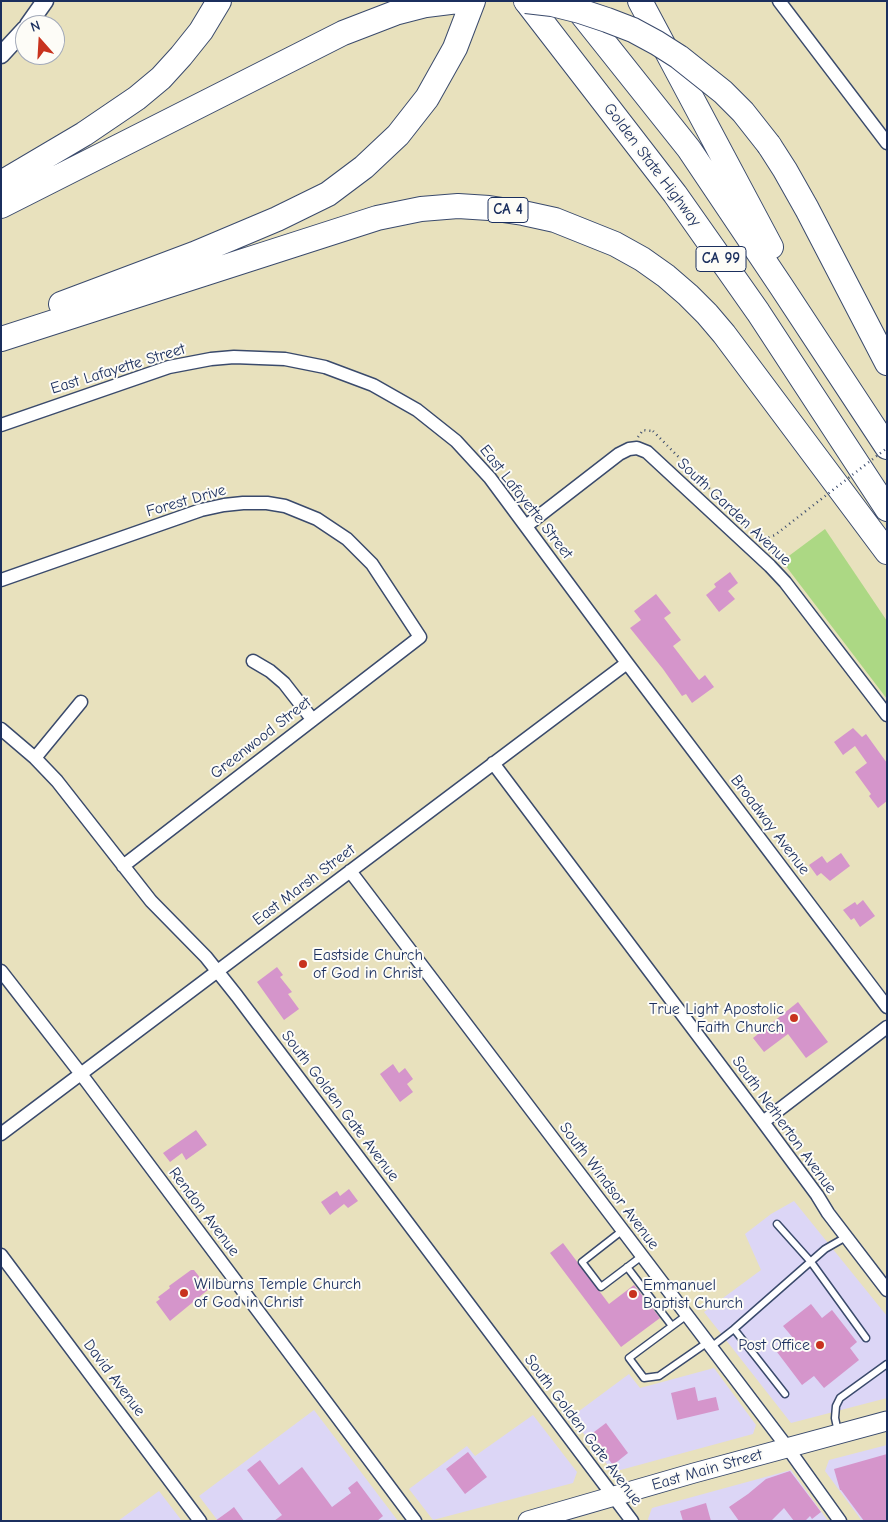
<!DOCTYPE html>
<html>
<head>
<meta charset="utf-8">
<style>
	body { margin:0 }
	#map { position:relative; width:888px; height:1522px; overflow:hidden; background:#e8e1bd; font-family:"Comic Neue",sans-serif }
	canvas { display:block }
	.frame { position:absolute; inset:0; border:2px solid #1b2f5e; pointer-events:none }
	.north { position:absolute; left:15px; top:15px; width:50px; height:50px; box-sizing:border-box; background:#fdfcf7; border:1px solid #a3aaba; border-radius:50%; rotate:341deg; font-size:14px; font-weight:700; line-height:20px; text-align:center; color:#1b2f5e }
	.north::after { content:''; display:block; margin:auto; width:18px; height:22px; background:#c8321e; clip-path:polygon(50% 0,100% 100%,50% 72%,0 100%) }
</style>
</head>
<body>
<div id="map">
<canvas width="888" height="1522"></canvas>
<div class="frame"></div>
<div class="north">N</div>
</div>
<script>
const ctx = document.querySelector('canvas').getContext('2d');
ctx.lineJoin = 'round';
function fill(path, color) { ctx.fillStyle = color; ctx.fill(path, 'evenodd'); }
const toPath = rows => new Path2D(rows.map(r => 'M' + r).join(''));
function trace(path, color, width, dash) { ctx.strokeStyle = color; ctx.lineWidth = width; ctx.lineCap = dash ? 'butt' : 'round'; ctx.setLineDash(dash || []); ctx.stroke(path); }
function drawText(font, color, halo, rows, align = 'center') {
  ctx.font = font + ' "Comic Neue",sans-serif'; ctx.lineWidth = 4; ctx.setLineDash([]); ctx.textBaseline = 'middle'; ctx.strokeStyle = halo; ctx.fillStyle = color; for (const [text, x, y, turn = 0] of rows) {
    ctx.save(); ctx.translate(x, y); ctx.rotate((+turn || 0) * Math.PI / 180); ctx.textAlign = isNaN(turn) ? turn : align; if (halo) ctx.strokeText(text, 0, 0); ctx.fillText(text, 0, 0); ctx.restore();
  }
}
fill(toPath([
	[794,1201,887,1316,887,1398,791,1423,704,1312,761,1270,745,1234,771,1214],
	[714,1368,756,1425,753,1434,613,1472,571,1417,629,1374,640,1388],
	[314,1410,398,1521,218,1521,199,1496],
	[533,1415,577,1472,573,1483,433,1520,409,1489,467,1446,475,1456],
	[887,1445,887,1521,862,1521,825,1471,829,1460],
	[791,1470,828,1521,649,1521,648,1519,652,1508],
	[159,1491,182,1521,118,1521]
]), '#dcd6f6');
fill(toPath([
	[825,529,887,621,887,699,782,561]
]), '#acd884');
fill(toPath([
	[730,572,738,583,728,591,735,599,719,612,706,595,716,587,714,584],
	[656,594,671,613,664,618,681,640,673,646,699,680,705,675,714,687,692,703,686,694,682,696,663,669,630,628,641,620,634,611],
	[853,728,862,737,866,734,887,763,887,801,878,808,869,796,871,794,855,772,867,763,855,746,843,755,834,742],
	[841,853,850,866,830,881,821,873,817,876,809,865,822,856,827,863],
	[863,900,875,916,860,927,854,918,851,920,843,910,855,902,857,905],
	[277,967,283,975,280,977,292,992,288,994,299,1009,284,1020,257,982],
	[798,1002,828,1042,806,1058,788,1034,764,1052,753,1038],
	[393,1064,399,1073,405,1068,413,1079,407,1084,413,1092,400,1102,380,1074],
	[196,1130,207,1145,186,1160,182,1153,170,1162,163,1153],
	[349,1189,358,1201,348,1208,344,1204,330,1215,321,1202,337,1191,340,1196],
	[563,1243,609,1304,634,1285,660,1318,621,1347,550,1253],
	[191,1270,194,1270,209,1289,170,1321,156,1302,160,1299,158,1297,170,1288,169,1286],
	[811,1304,822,1318,832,1310,857,1342,850,1348,859,1360,824,1388,814,1376,802,1385,777,1352,794,1339,783,1326],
	[695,1387,698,1401,716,1397,719,1410,677,1420,671,1393],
	[606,1423,628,1453,613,1465,590,1435],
	[468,1452,487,1477,465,1494,446,1469],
	[887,1454,887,1521,864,1521,841,1490,840,1490,834,1469],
	[260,1460,279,1485,302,1467,332,1507,351,1493,348,1488,357,1481,383,1516,377,1521,274,1521,282,1515,247,1470],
	[790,1471,821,1512,812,1519,810,1516,805,1521,794,1521,784,1508,771,1521,739,1521,729,1507,748,1494,766,1479],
	[706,1503,711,1521,683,1521,680,1511],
	[234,1507,244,1521,215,1521,229,1511]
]), '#d595cb');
const service = toPath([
	[777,1224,811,1262,866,1338],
	[623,1230,582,1262,601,1287,642,1256],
	[627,1267,672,1326],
	[687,1315,629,1358,644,1378,659,1376,708,1342],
	[734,1329,785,1394],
	[711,1347,734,1329,825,1249,846,1237],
	[838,1432,835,1418,836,1406,840,1398,887,1364]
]);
const minor = toPath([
	[779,1,887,143],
	[1,425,169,367,211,359,234,357,285,359,325,367,373,385,417,410,456,441,490,478,627,663,887,1007],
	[526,526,619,454,629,449,637,448,647,452,770,566,785,582,887,715],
	[1,580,201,510,224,505,243,503,267,503,285,506,317,519,347,539,372,564,420,637,123,866],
	[253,661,270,671,284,683,312,719],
	[1,729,35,758,57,781,151,901,206,957,237,996,632,1521],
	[35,758,81,702],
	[493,763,763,1122,817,1195,828,1213,887,1290],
	[350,871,787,1447,840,1521],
	[1,971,81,1074,415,1521],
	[763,1122,887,1027],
	[1,1134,627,663],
	[1,1255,200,1521]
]);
const tertiary = toPath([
	[28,25,45,1],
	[1,55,25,29]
]);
const secondary = toPath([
	[528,1521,694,1473,887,1421]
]);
const motorway = toPath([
	[526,1,675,194,758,312,887,509],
	[640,1,771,247],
	[572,2,689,149,781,286,887,447],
	[769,145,785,170,807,209,887,363],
	[1,183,84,134,137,98,161,78,181,56,201,31,219,1],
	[1,206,343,33,395,13,426,5,458,1],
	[61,304,194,254,277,219,328,194,364,167,398,135,427,98,455,48,473,1],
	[1,339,377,218,421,209,458,206,489,208,523,213,555,220,615,244,642,259,666,276,688,295,707,314,724,334,887,552]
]);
trace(service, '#3a4a6c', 9);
trace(minor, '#3a4a6c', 15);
trace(tertiary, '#3a4a6c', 19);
trace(secondary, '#3a4a6c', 21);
trace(motorway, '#3a4a6c', 26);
trace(toPath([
	[638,437,643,430,653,431]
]), '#3a4a6c', 2.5, [1, 4]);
trace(service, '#fff', 6);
trace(minor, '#fff', 12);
trace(tertiary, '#fff', 16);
trace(secondary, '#fff', 19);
trace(motorway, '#fff', 24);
const motorwayBridge = toPath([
	[526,1,552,4,580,11,607,20,633,30,657,43,679,57,723,92,743,112,769,145]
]);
trace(motorwayBridge, '#3a4a6c', 26, []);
trace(toPath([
	[653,431,752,532,765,539,775,535,887,448]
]), '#3a4a6c', 2.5, [1, 4]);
trace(motorwayBridge, '#fff', 24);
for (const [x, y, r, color] of [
	[303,964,5,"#c8321e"],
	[794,1018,5,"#c8321e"],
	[184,1293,5,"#c8321e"],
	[633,1294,5,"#c8321e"],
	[820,1345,5,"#c8321e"]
]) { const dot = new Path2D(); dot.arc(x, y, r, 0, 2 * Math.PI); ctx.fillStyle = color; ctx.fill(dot); trace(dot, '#fdfcf7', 2); }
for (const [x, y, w] of [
	[508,210,40],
	[721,259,50]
]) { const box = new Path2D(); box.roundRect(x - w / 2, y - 12.5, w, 25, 4); ctx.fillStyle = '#fdfcf7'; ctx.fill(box); trace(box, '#1b2f5e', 1); }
drawText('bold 15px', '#1b2f5e', null, [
	["CA 4",508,210],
	["CA 99",721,259]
]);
drawText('16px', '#1b2f5e', '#fdfcf7', [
	["Golden State Highway",652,165,53],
	["East Lafayette Street",118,369,-17],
	["Forest Drive",186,501,-16],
	["East Lafayette Street",526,502,52],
	["South Garden Avenue",734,512,43],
	["Greenwood Street",261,738,-38],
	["Broadway Avenue",770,825,53],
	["East Marsh Street",304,885,-37],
	["South Golden Gate Avenue",340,1106,53],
	["South Netherton Avenue",784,1125,54],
	["South Windsor Avenue",609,1186,53],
	["Rendon Avenue",204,1212,53],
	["David Avenue",114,1378,53],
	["South Golden Gate Avenue",583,1430,53],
	["East Main Street",707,1470,-16]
]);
drawText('16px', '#1b2f5e', '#fdfcf7', [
	["Eastside Church",313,955],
	["of God in Christ",313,973],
	["True Light Apostolic",784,1009,"right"],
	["Faith Church",784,1027,"right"],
	["Wilburns Temple Church",194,1284],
	["of God in Christ",194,1302],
	["Emmanuel",643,1285],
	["Baptist Church",643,1303],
	["Post Office",810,1345,"right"]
], 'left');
</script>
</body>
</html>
